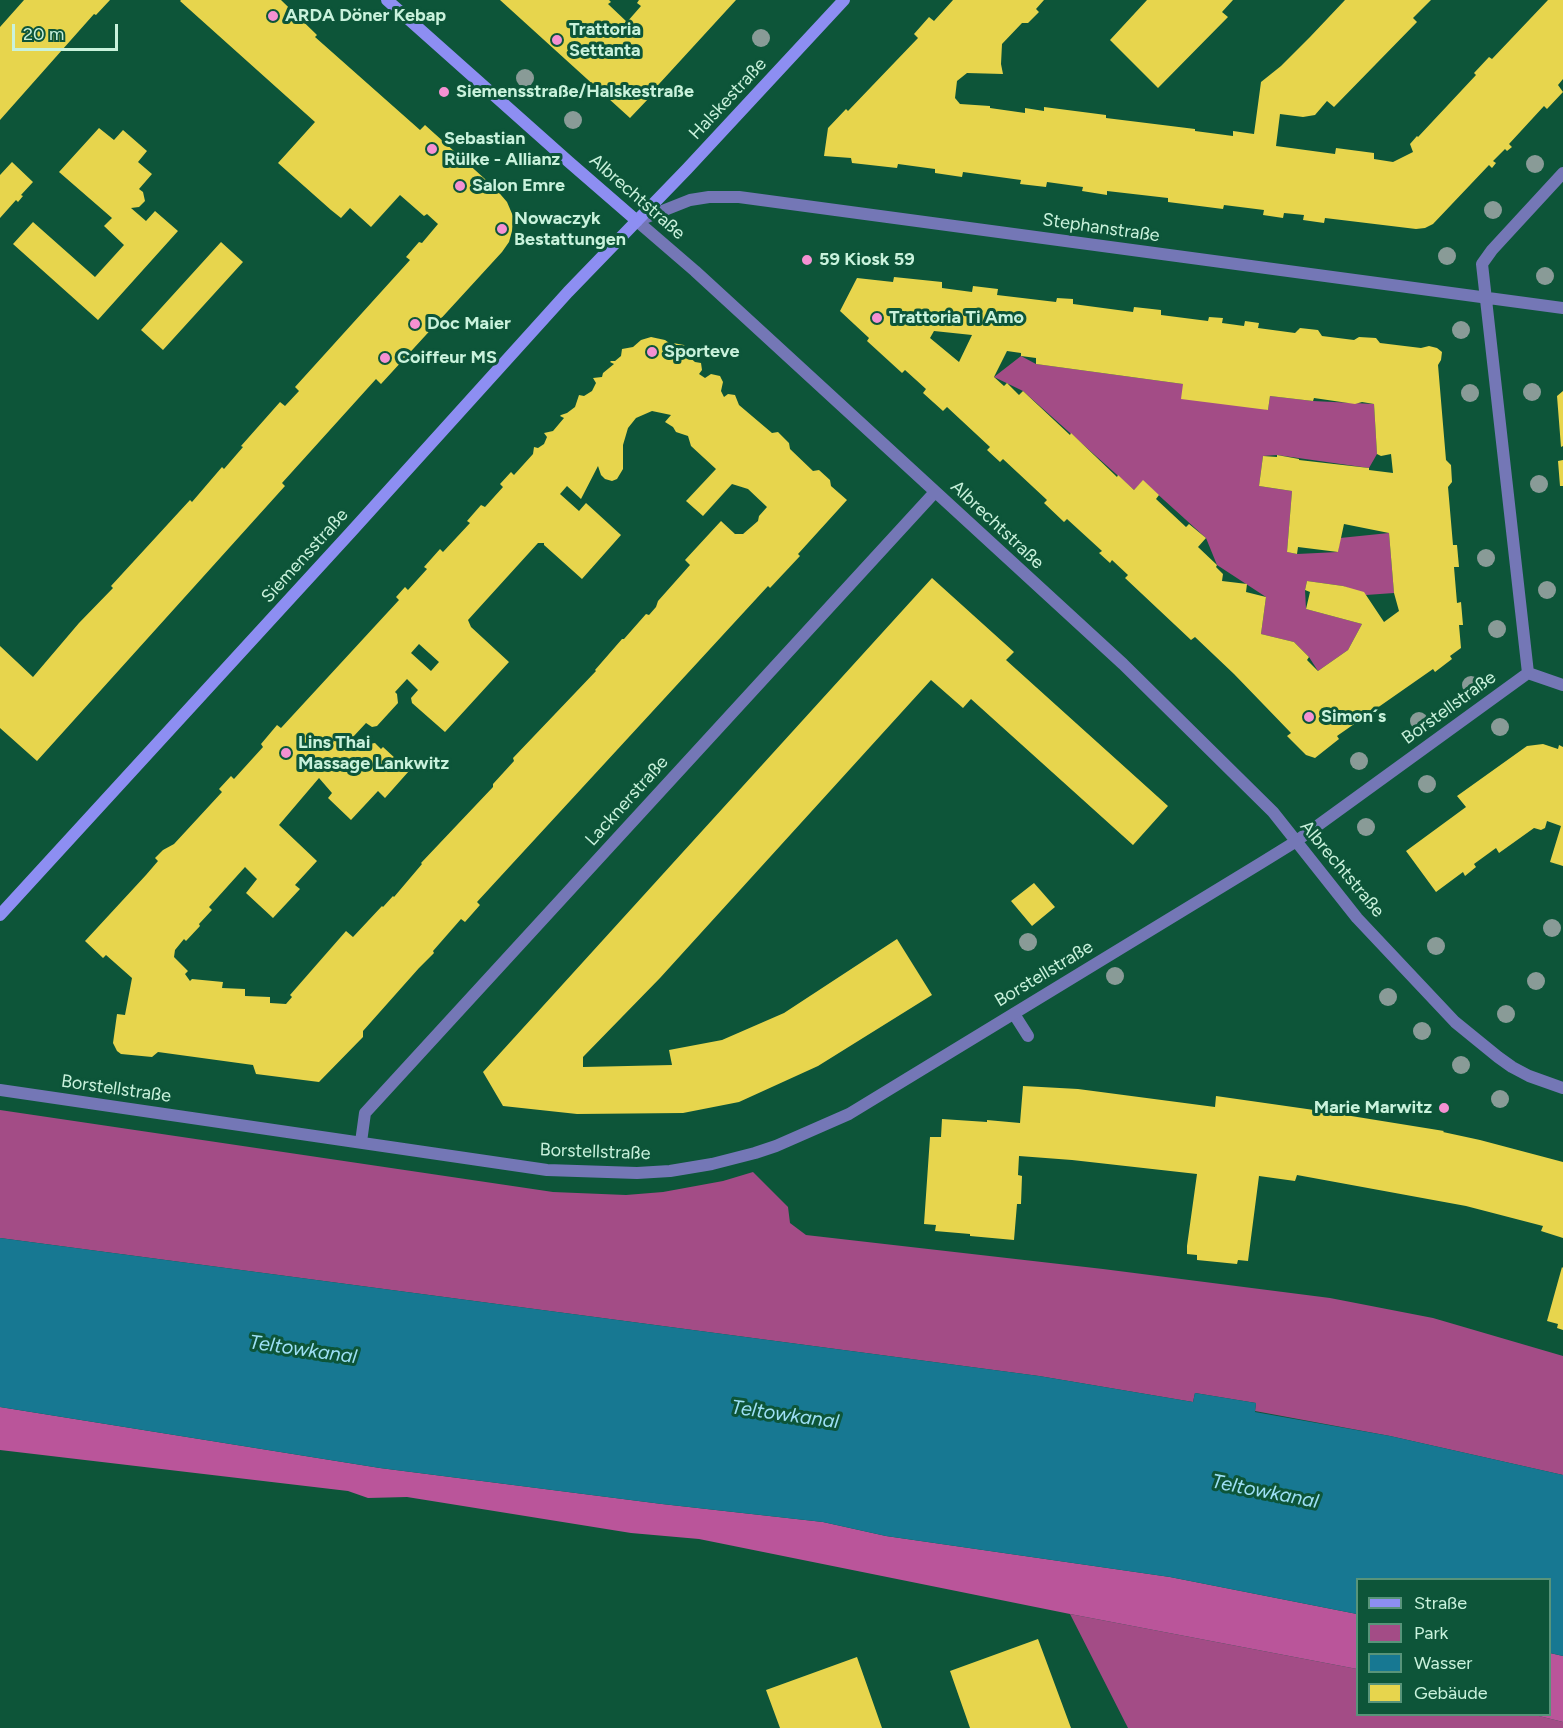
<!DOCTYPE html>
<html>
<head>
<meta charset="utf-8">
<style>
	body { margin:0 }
	#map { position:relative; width:1563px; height:1728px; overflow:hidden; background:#0d5539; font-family:Figtree,sans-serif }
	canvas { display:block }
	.legend { position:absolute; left:1356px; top:1578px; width:195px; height:138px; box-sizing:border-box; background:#0d5539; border:2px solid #58947a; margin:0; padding:8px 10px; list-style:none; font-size:18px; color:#c9f2dc }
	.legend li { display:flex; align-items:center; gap:12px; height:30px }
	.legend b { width:30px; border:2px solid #58947a }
	.scale { position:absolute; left:12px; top:24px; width:106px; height:27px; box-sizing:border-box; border:3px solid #c9f2dc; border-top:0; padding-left:8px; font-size:18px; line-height:21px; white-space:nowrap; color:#c9f2dc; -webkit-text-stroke:4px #0d5539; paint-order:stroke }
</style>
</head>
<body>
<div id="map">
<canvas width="1563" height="1728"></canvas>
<ul class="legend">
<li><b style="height:8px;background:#8d8ef2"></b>Straße</li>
<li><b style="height:16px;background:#a34c86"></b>Park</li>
<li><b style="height:16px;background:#177892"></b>Wasser</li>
<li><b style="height:16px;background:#e7d54d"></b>Gebäude</li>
</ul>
<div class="scale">20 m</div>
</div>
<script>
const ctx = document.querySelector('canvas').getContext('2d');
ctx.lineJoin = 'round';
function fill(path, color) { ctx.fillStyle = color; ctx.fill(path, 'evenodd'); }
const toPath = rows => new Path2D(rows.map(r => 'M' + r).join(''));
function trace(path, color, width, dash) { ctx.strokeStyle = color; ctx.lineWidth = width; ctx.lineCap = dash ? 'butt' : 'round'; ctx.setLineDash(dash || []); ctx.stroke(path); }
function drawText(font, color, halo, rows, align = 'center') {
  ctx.font = font + ' Figtree,sans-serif'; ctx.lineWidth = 6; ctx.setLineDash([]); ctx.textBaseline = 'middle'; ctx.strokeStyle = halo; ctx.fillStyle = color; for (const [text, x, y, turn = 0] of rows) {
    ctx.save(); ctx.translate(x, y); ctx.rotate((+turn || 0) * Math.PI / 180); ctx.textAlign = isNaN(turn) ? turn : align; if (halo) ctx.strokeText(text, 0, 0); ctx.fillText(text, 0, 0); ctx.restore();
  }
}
fill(toPath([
	[1021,356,1036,364,1183,384,1268,410,1270,396,1313,401,1374,404,1377,454,1369,468,1277,455,1263,456,1259,486,1292,491,1287,552,1297,554,1338,552,1340,538,1389,533,1394,593,1366,595,1343,586,1307,581,1305,590,1306,609,1362,624,1348,650,1318,671,1309,657,1294,642,1261,634,1266,597,1217,565,1206,538,1143,481,1134,490,1023,391,994,377],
	[0,1110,553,1192,626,1195,663,1192,723,1181,753,1172,788,1207,790,1223,806,1235,1103,1269,1330,1298,1433,1318,1563,1356,1563,1475,1390,1436,1255,1411,1256,1403,1195,1393,1193,1402,1039,1376,0,1238],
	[1070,1614,1357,1669,1358,1714,1535,1715,1563,1722,1563,1728,1128,1728]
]), '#a34c86');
fill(toPath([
	[0,1407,380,1468,662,1504,823,1522,886,1536,1170,1577,1357,1614,1357,1669,1070,1614,699,1539,631,1533,407,1497,368,1498,348,1491,0,1450],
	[1550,1653,1563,1656,1563,1722,1535,1715,1550,1714]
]), '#ba559a');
fill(toPath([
	[0,1238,1039,1376,1193,1402,1195,1393,1256,1403,1255,1412,1390,1436,1563,1475,1563,1656,1550,1653,1550,1580,1358,1580,1357,1614,1170,1577,886,1536,823,1522,662,1504,380,1468,0,1407]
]), '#177892');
fill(toPath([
	[24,0,110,0,96,15,94,14,0,120,0,27],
	[181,0,281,0,317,35,315,37,420,130,425,125,495,188,507,202,513,216,512,231,509,242,502,252,381,384,376,379,282,483,285,486,37,761,0,728,0,646,33,677,79,623,113,588,111,586,190,500,192,502,222,467,224,469,243,447,241,446,280,402,285,406,299,391,295,387,410,260,406,257,419,242,422,243,438,224,427,214,424,216,400,195,371,227,350,208,341,218,331,210,278,163,315,122,180,1],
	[500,0,609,0,611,2,608,4,627,22,641,6,637,3,639,0,736,0,648,96,649,98,630,118],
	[953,0,1044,0,1036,9,1039,12,1028,23,1022,23,1002,44,1001,64,1003,74,967,73,957,81,955,98,960,104,990,106,990,108,1025,113,1025,108,1044,111,1044,107,1106,115,1106,118,1195,129,1195,131,1233,136,1233,131,1254,134,1261,82,1281,66,1310,37,1345,0,1431,0,1413,18,1417,22,1334,107,1327,101,1315,115,1303,117,1280,114,1276,146,1335,154,1336,148,1374,153,1374,159,1393,162,1413,152,1410,144,1417,136,1418,137,1476,75,1474,73,1489,57,1492,59,1548,0,1563,0,1563,79,1558,85,1563,92,1547,109,1544,106,1509,144,1512,147,1507,151,1505,149,1493,161,1496,163,1492,168,1489,165,1433,224,1425,228,1416,229,1325,218,1324,223,1303,220,1304,215,1284,213,1283,218,1263,215,1264,210,1224,205,1223,209,1168,202,1168,198,1107,191,1107,195,1082,191,1083,187,1047,182,1046,187,1020,184,1021,180,963,172,962,177,935,173,935,169,898,164,897,168,852,163,851,158,824,156,828,128,846,109,848,111,918,38,914,34,929,17,934,21],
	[1147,0,1233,0,1222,12,1228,17,1158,88,1110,40],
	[99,128,114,140,123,130,147,151,138,162,152,174,139,189,143,192,145,201,139,207,131,208,146,221,155,211,178,231,98,320,13,244,33,222,95,277,124,245,104,226,112,218,59,172],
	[12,162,33,182,21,195,23,196,18,202,16,200,0,218,0,175],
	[221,242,243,262,163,350,141,330],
	[894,277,942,282,942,288,972,292,973,286,998,289,997,295,1056,302,1057,298,1073,299,1073,304,1133,312,1134,307,1161,310,1161,315,1208,321,1209,317,1223,318,1222,323,1244,326,1245,321,1259,323,1258,328,1295,333,1300,328,1318,330,1322,336,1354,340,1359,337,1376,338,1380,343,1421,348,1429,346,1437,348,1442,352,1441,360,1438,365,1446,460,1451,465,1452,482,1448,487,1453,545,1457,545,1459,567,1454,567,1457,603,1461,602,1463,625,1459,625,1461,648,1450,656,1452,659,1435,672,1433,669,1337,736,1339,739,1315,758,1306,755,1287,736,1291,733,1234,674,1195,637,1191,640,1125,578,1128,575,1112,560,1110,563,1099,553,1102,551,1067,519,1064,522,1044,503,1047,500,1003,459,1000,462,987,450,990,447,947,407,943,411,923,393,926,389,905,370,902,373,867,341,869,338,840,311,857,278,893,282],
	[934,331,972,335,959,362,930,338],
	[1007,351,1021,353,1021,356,1036,358,1036,364,1183,384,1181,399,1268,410,1270,396,1313,401,1314,398,1355,404,1362,402,1374,404,1377,454,1381,456,1391,454,1393,473,1369,470,1369,468,1299,460,1299,459,1277,455,1277,457,1263,456,1259,486,1292,491,1287,552,1297,554,1298,547,1338,552,1344,524,1389,533,1394,593,1399,611,1384,622,1364,592,1343,586,1307,581,1305,590,1310,592,1306,609,1362,624,1348,650,1318,671,1307,660,1309,657,1294,642,1261,634,1266,597,1246,592,1247,584,1222,581,1223,574,1216,567,1217,565,1198,547,1206,538,1189,524,1186,527,1156,499,1159,495,1143,480,1134,490,1118,475,1117,477,1071,433,1070,435,1023,391,1019,395,1007,383,1004,386,994,377],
	[651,337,665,340,672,345,673,343,684,345,688,356,695,362,701,363,702,370,699,374,705,378,711,374,720,376,723,382,721,391,724,397,728,394,735,395,739,405,772,433,778,432,789,443,790,449,813,471,819,470,830,480,831,486,847,500,798,554,800,556,770,588,768,586,477,902,480,905,465,922,461,919,433,951,434,953,419,968,363,1031,363,1037,319,1082,256,1074,253,1065,158,1052,152,1057,121,1054,117,1051,113,1043,117,1014,125,1015,132,978,106,955,103,958,85,941,146,875,158,861,155,858,163,850,174,844,222,792,219,789,231,776,234,779,263,747,261,744,277,725,281,728,399,600,396,597,405,587,408,590,427,569,424,567,440,549,443,552,470,523,467,521,481,505,485,507,503,487,500,484,511,472,514,475,533,454,534,447,538,448,544,444,547,437,544,433,553,431,564,418,560,416,561,415,567,413,575,407,579,395,584,396,592,391,596,383,593,378,602,377,603,373,614,364,610,362,611,361,615,361,621,356,622,349,633,347,641,340],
	[652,411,671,415,665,422,673,427,676,432,688,436,691,446,716,469,686,501,703,516,732,484,748,489,767,507,759,516,758,521,743,534,735,534,721,521,685,560,690,565,658,601,656,607,649,615,646,614,624,639,622,639,595,670,596,671,513,758,514,761,493,784,493,787,421,863,422,864,394,897,393,896,383,907,382,906,353,937,346,931,290,995,292,997,286,1004,270,1003,270,997,245,996,245,989,222,988,223,982,192,979,190,981,185,974,188,971,174,957,175,950,184,939,186,941,200,926,199,924,212,910,209,907,245,867,257,879,246,893,273,918,300,889,295,885,317,861,279,825,319,778,332,793,328,798,351,820,378,791,385,798,409,771,383,747,381,749,375,743,369,744,365,749,353,737,366,723,372,727,377,726,398,703,397,694,395,692,407,679,418,690,411,698,412,703,445,732,509,662,471,627,468,620,538,543,544,543,544,545,582,579,621,535,586,503,579,511,560,494,567,486,581,499,598,466,601,475,605,479,612,481,617,479,623,469,623,445,628,428,636,418],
	[419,644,439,662,431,671,411,653],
	[1563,391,1563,446,1561,447,1557,396],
	[1563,460,1563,486,1560,486,1558,461],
	[932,578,1014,652,1006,660,1168,806,1133,845,971,699,963,708,931,680,660,978,583,1057,583,1067,672,1065,669,1050,722,1040,784,1013,897,939,932,995,818,1066,739,1102,683,1113,577,1114,503,1106,483,1072],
	[1543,744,1558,749,1559,745,1563,747,1563,866,1550,862,1561,826,1547,821,1545,828,1541,830,1534,828,1499,853,1496,848,1474,864,1476,867,1465,876,1463,872,1436,892,1406,851,1466,807,1457,796,1527,746],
	[1034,883,1055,907,1032,926,1011,901],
	[1023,1086,1078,1089,1215,1107,1216,1096,1328,1112,1329,1111,1346,1113,1345,1115,1444,1131,1443,1132,1480,1140,1563,1162,1563,1238,1541,1231,1543,1226,1466,1206,1297,1175,1295,1181,1259,1176,1248,1261,1238,1260,1237,1264,1197,1260,1197,1255,1187,1254,1187,1246,1197,1174,1072,1160,1019,1156,1018,1175,1022,1176,1021,1204,1017,1204,1014,1240,970,1236,970,1234,935,1231,936,1225,924,1224,930,1137,941,1137,942,1119,987,1122,987,1120,1020,1123],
	[1562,1267,1563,1268,1563,1330,1557,1328,1558,1324,1547,1321],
	[1038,1639,1071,1728,970,1728,950,1671],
	[857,1657,882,1728,780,1728,766,1690]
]), '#e7d54d');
trace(toPath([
	[1014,1014,1028,1036]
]), '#7477b6', 12);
trace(toPath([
	[1563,308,739,197,709,197,690,200,637,221,695,271,1123,664,1273,812,1357,918,1455,1022,1498,1057,1512,1067,1529,1076,1563,1088],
	[1528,673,1482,264,1492,250,1563,173],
	[1528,673,1563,685],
	[0,1090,547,1170,637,1173,670,1171,712,1164,755,1153,776,1146,849,1114,1261,863,1295,842,1528,673],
	[361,1142,365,1113,935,492]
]), '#7477b6', 12);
trace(toPath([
	[387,0,569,162,637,221],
	[0,915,351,532,568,292,687,169,844,0]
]), '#8d8ef2', 12);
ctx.fillStyle = '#899b97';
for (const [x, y] of [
	[761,38],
	[525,78],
	[573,120],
	[1535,164],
	[1493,210],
	[1447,256],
	[1545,276],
	[1461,330],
	[1532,392],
	[1470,393],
	[1539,484],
	[1486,558],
	[1547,590],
	[1497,629],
	[1471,685],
	[1419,721],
	[1500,727],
	[1359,761],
	[1427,784],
	[1366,827],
	[1552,928],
	[1028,942],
	[1436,946],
	[1115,976],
	[1536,981],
	[1388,997],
	[1506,1014],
	[1422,1031],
	[1461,1065],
	[1500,1099]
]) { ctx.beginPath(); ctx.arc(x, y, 9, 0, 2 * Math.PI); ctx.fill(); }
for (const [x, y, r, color] of [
	[273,16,6,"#f591d2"],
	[557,40,6,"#f591d2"],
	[444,92,6,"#f591d2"],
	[432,149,6,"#f591d2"],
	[460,186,6,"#f591d2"],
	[502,229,6,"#f591d2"],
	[807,260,6,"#f591d2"],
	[877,318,6,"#f591d2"],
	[415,324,6,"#f591d2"],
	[652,352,6,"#f591d2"],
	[385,358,6,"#f591d2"],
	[1309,717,6,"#f591d2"],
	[286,753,6,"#f591d2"],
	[1444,1108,6,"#f591d2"]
]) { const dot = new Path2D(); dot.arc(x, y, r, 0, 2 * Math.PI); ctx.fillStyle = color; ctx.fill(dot); trace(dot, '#0d5539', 2); }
drawText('bold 18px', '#c9f2dc', '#0d5539', [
	["ARDA Döner Kebap",285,16],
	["Trattoria",569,30],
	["Settanta",569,51],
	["Siemensstraße/Halskestraße",456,92],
	["Sebastian",444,139],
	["Rülke - Allianz",444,160],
	["Salon Emre",472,186],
	["Nowaczyk",514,219],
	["Bestattungen",514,240],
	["59 Kiosk 59",819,260],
	["Trattoria Ti Amo",889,318],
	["Doc Maier",427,324],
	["Sporteve",664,352],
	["Coiffeur MS",397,358],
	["Simon´s",1321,717],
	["Lins Thai",298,743],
	["Massage Lankwitz",298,764],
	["Marie Marwitz",1432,1108,"right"]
], 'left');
drawText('18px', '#c9f2dc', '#0d5539', [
	["Halskestraße",728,99,-47],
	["Albrechtstraße",637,197,41],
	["Stephanstraße",1101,228,8],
	["Albrechtstraße",997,525,43],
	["Siemensstraße",305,556,-48],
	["Borstellstraße",1449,708,-36],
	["Lacknerstraße",627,801,-48],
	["Albrechtstraße",1342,869,50],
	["Borstellstraße",1044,974,-31],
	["Borstellstraße",116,1089,8],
	["Borstellstraße",595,1152,2]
]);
drawText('italic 20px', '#9ddff5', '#0d5539', [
	["Teltowkanal",303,1350,8],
	["Teltowkanal",785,1415,8],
	["Teltowkanal",1265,1492,11]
]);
</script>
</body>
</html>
